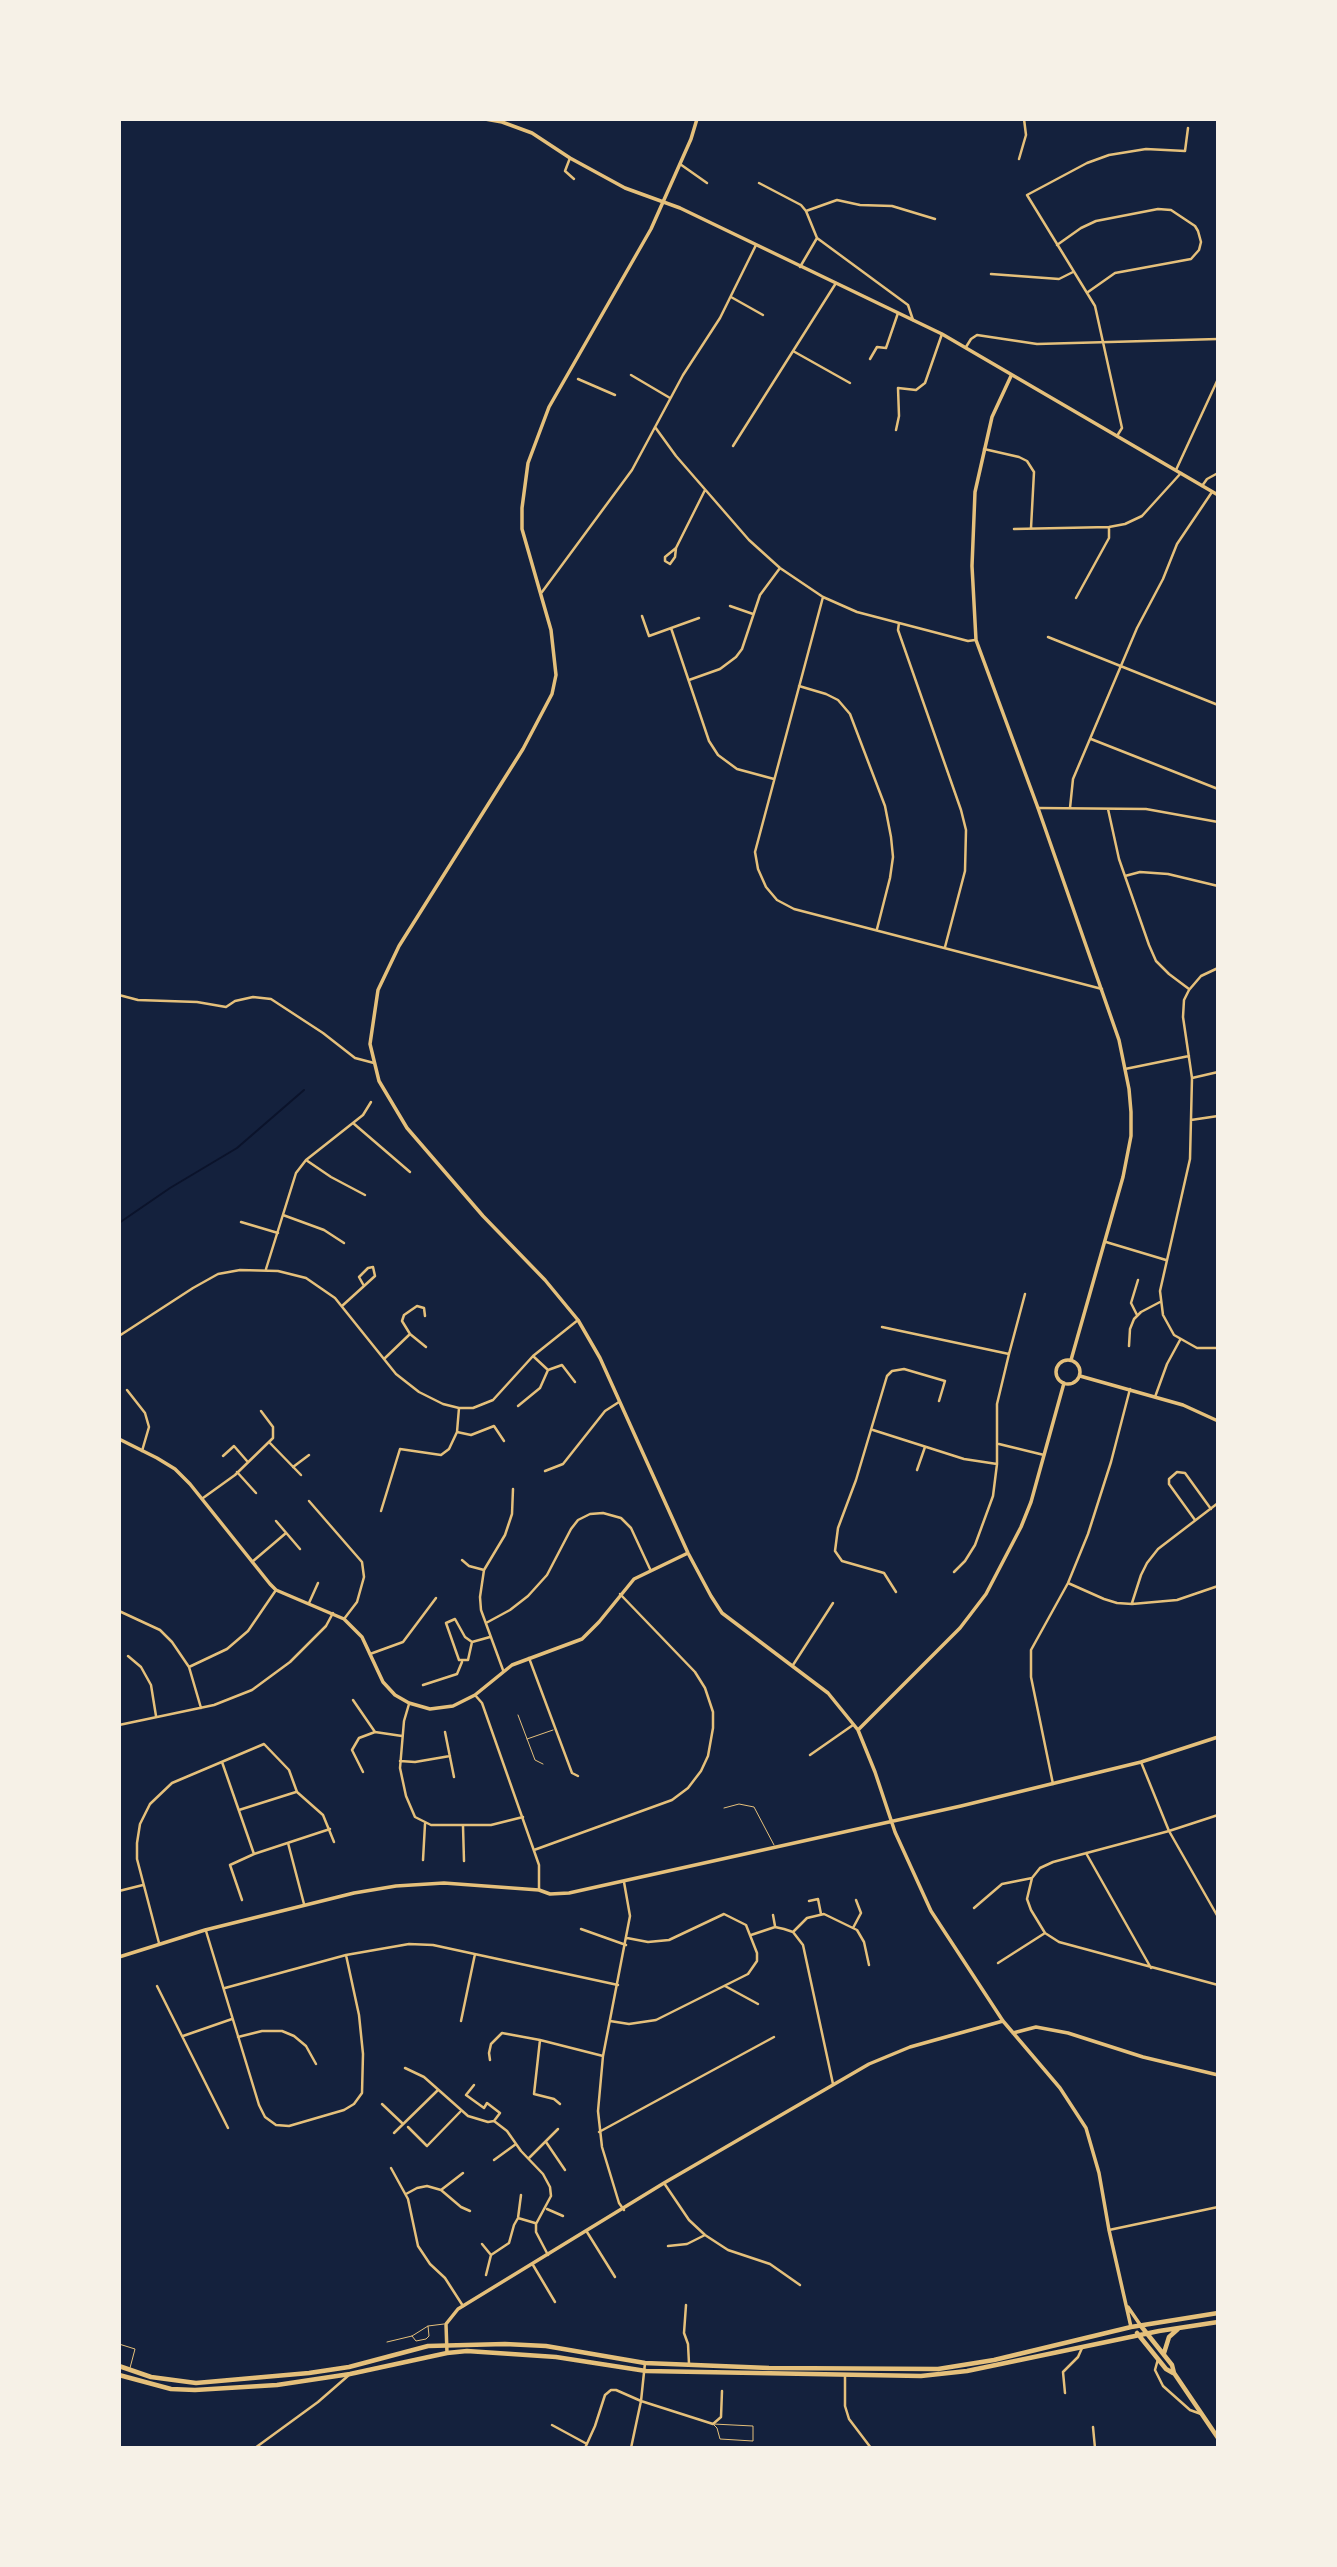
<!DOCTYPE html>
<html>
<head>
<meta charset="utf-8">
<style>
	body { margin:0 }
	#map { position:relative; width:1337px; height:2567px; overflow:hidden; background:#14213d; font-family:"DM Sans",sans-serif }
	canvas { display:block }
	.frame { position:absolute; inset:0; border:121px solid #f6f1e7; pointer-events:none }
</style>
</head>
<body>
<div id="map">
<canvas width="1337" height="2567"></canvas>
<div class="frame"></div>
</div>
<script>
const ctx = document.querySelector('canvas').getContext('2d');
ctx.lineJoin = 'round';
const toPath = rows => new Path2D(rows.map(r => 'M' + r).join(''));
function trace(path, color, width, dash) { ctx.strokeStyle = color; ctx.lineWidth = width; ctx.lineCap = dash ? 'butt' : 'round'; ctx.setLineDash(dash || []); ctx.stroke(path); }
trace(toPath([
	[119,1223,170,1188,237,1148,304,1090]
]), '#0b132b', 2);
trace(toPath([
	[518,1715,535,1760,543,1764],
	[527,1739,553,1730],
	[724,1808,739,1804,754,1807,774,1845],
	[428,2326,444,2324],
	[387,2342,412,2336,428,2326,429,2336,426,2339,416,2341,412,2336],
	[119,2344,135,2349,130,2368],
	[713,2424,753,2426,753,2441,720,2439,717,2428,713,2424]
]), '#e5c07b', 1);
trace(toPath([
	[570,158,565,171,574,179],
	[1019,159,1026,135,1024,119],
	[680,164,707,183],
	[759,183,801,205,806,211,817,238,800,267],
	[806,211,837,200,860,205,892,206,935,219],
	[817,238,908,305,913,320],
	[1057,245,1081,228,1096,221,1158,209,1171,210,1195,226,1198,231,1201,242,1199,250,1191,259,1115,273,1088,292],
	[991,274,1059,279,1073,272],
	[731,297,763,315],
	[966,347,971,339,977,335,1037,344,1218,339],
	[793,351,850,383],
	[870,359,877,347,886,348,898,313],
	[631,375,670,398],
	[578,379,615,395],
	[655,427,676,456,749,540,780,568,823,597,857,612,968,641,975,640],
	[896,430,899,416,898,388,916,390,925,383,942,334],
	[1117,436,1122,428,1095,306,1027,195,1087,163,1109,155,1146,149,1185,151,1188,128],
	[733,446,836,283],
	[984,449,1019,457,1027,461,1034,472,1031,528],
	[1176,470,1218,379],
	[1202,486,1207,479,1218,473],
	[1014,529,1109,527,1125,524,1142,516,1181,473],
	[676,548,705,490],
	[676,548,675,557,670,564,665,561,665,557,676,548],
	[542,592,632,470,683,375,720,318,756,245],
	[823,597,755,852,758,869,766,887,777,900,794,909,1102,989],
	[1076,598,1109,538,1109,527],
	[730,606,753,614],
	[642,616,649,636,699,618],
	[899,623,898,630,961,810,966,830,965,871,945,947],
	[671,628,709,741,718,755,737,769,774,779],
	[1048,637,1218,705],
	[689,680,720,669,736,657,742,649,760,595,780,568],
	[799,686,826,694,838,700,850,714,885,806,891,837,893,857,890,878,877,929],
	[1091,739,1218,789],
	[1038,808,1146,809,1218,822],
	[1070,808,1073,779,1137,628,1163,579,1177,544,1212,492],
	[1108,809,1119,859,1149,945,1156,961,1169,974,1189,989],
	[1125,876,1140,872,1168,874,1218,886],
	[1218,968,1201,976,1189,990,1184,1000,1183,1017,1192,1078,1190,1159,1160,1291,1163,1315,1174,1335,1197,1348,1218,1348],
	[119,995,138,1000,197,1002,226,1007,235,1001,253,997,271,999,323,1033,355,1058,374,1063],
	[1125,1069,1189,1056],
	[1192,1078,1218,1072],
	[1191,1120,1218,1116],
	[353,1123,410,1172],
	[306,1160,331,1177,365,1195],
	[283,1215,324,1230,344,1243],
	[241,1222,278,1233],
	[1106,1242,1166,1260],
	[266,1269,296,1173,306,1160,363,1115,371,1102],
	[342,1306,375,1276,373,1267,368,1268,359,1277,364,1286],
	[1137,1315,1131,1303,1138,1280],
	[425,1316,424,1308,417,1306,404,1315,402,1321,410,1334,426,1347],
	[882,1327,1009,1354,997,1404,997,1464,993,1496,975,1545,965,1561,954,1572],
	[119,1336,193,1288,218,1274,240,1270,278,1271,306,1278,335,1298,396,1374,419,1392,443,1404,459,1408,473,1408,493,1400,533,1356,578,1320],
	[1129,1346,1130,1329,1134,1319,1141,1312,1160,1302],
	[1009,1354,1025,1294],
	[533,1356,548,1370,562,1365,575,1382],
	[384,1359,410,1334],
	[127,1390,145,1413,149,1427,142,1451],
	[1155,1397,1167,1364,1180,1340],
	[518,1406,540,1388,548,1370],
	[873,1430,964,1459,997,1464],
	[457,1432,471,1435,494,1426,504,1441],
	[269,1442,301,1475],
	[999,1444,1044,1455],
	[223,1456,234,1446,247,1461],
	[293,1467,309,1455],
	[917,1470,925,1447],
	[545,1471,563,1464,605,1411,619,1402],
	[237,1472,256,1493],
	[203,1498,235,1475,273,1438,273,1427,261,1411],
	[309,1501,362,1562,364,1577,357,1602,344,1619],
	[381,1511,400,1449,441,1455,449,1449,457,1432,459,1408],
	[1195,1520,1169,1484,1169,1479,1177,1472,1185,1473,1211,1509],
	[276,1521,300,1549],
	[462,1560,469,1566,484,1570],
	[252,1562,286,1533],
	[1068,1583,1104,1599,1117,1603,1132,1604,1177,1600,1218,1586],
	[896,1592,884,1573,842,1561,835,1551,838,1528,856,1480,887,1376,892,1371,904,1369,945,1381,939,1401],
	[309,1603,318,1583],
	[1132,1603,1141,1575,1147,1563,1158,1549,1218,1503],
	[119,1611,160,1630,172,1642,189,1667,201,1708],
	[486,1623,510,1610,528,1596,547,1575,571,1529,578,1520,590,1514,603,1513,621,1518,631,1528,650,1569],
	[472,1642,468,1660,459,1660,446,1623,455,1619,465,1637,472,1642,490,1637],
	[370,1654,403,1642,436,1598],
	[128,1656,141,1667,151,1685,156,1716],
	[529,1658,572,1773,578,1776],
	[793,1665,833,1603],
	[189,1667,227,1649,248,1631,276,1590],
	[503,1670,481,1610,480,1597,484,1570,505,1535,512,1514,513,1489],
	[423,1685,457,1674,462,1662],
	[475,1695,482,1703,539,1865,539,1890],
	[353,1700,375,1732],
	[409,1704,404,1721,400,1768,406,1796,415,1817,431,1825,491,1825,523,1817],
	[119,1725,214,1705,252,1690,290,1662,326,1626,333,1613],
	[445,1732,454,1777],
	[810,1755,853,1725],
	[400,1761,415,1762,450,1756],
	[222,1762,254,1854],
	[1141,1762,1169,1831,1218,1917],
	[363,1772,352,1750,359,1738,375,1732,402,1736],
	[1053,1784,1031,1677,1031,1650,1068,1583,1088,1534,1111,1462,1130,1389],
	[239,1810,296,1792],
	[1218,1815,1169,1831,1053,1862,1040,1868,1032,1878,1027,1899,1031,1910,1045,1933,1059,1942,1218,1985],
	[463,1826,464,1861],
	[288,1843,304,1904],
	[534,1850,672,1800,688,1788,701,1771,708,1756,713,1728,713,1712,705,1688,695,1672,620,1594],
	[1086,1853,1151,1968],
	[423,1860,425,1824],
	[119,1891,143,1885],
	[242,1900,230,1865,254,1854,330,1829],
	[809,1901,818,1899,821,1914],
	[974,1908,1002,1884,1032,1878],
	[773,1915,775,1926],
	[853,1928,861,1913,856,1900],
	[581,1929,626,1945],
	[206,1931,259,2105,265,2117,276,2125,289,2126,344,2110,354,2104,362,2093,363,2054,359,2015,346,1955],
	[793,1932,807,1918,824,1914,857,1930,864,1942,869,1965],
	[751,1935,775,1927,784,1929,793,1932,803,1945,833,2084],
	[159,1943,137,1859,137,1843,140,1824,150,1804,172,1783,264,1744,289,1770,297,1792,323,1815,334,1842],
	[998,1963,1045,1933],
	[157,1986,228,2128],
	[725,1986,758,2004],
	[225,1988,346,1955,409,1944,433,1945,618,1985],
	[461,2021,475,1954],
	[610,2021,629,2024,656,2020,748,1974,757,1961,757,1953,746,1925,724,1914,669,1940,648,1942,627,1938],
	[183,2036,232,2019],
	[238,2037,262,2031,282,2031,294,2036,306,2046,316,2064],
	[540,2040,534,2094,554,2099,560,2104],
	[490,2060,489,2053,491,2044,502,2033,540,2040,603,2056],
	[405,2068,424,2077,468,2116,488,2122,494,2121,507,2131,521,2151,543,2174,550,2187,551,2196,536,2224,536,2232,548,2255],
	[474,2085,466,2095,484,2108,487,2103,500,2113,494,2121],
	[382,2104,402,2123],
	[408,2127,427,2146,460,2112],
	[599,2132,774,2037],
	[394,2133,438,2090],
	[546,2142,565,2170],
	[529,2158,558,2129],
	[494,2160,516,2144],
	[391,2168,408,2199,418,2246,430,2264,445,2278,463,2306],
	[664,2183,689,2220,705,2235,728,2250,770,2264,800,2285],
	[441,2190,463,2173],
	[406,2194,417,2188,427,2186,441,2190,461,2207,470,2211],
	[547,2209,563,2216],
	[624,2210,619,2203,602,2147,598,2111,603,2056,630,1916,624,1882],
	[518,2218,535,2223],
	[1109,2230,1218,2207],
	[587,2232,615,2277],
	[482,2244,491,2255],
	[668,2246,687,2244,705,2235],
	[533,2265,555,2302],
	[486,2275,491,2255,509,2243,514,2225,518,2218,521,2195],
	[686,2305,684,2333,688,2344,689,2364],
	[1158,2359,1155,2370,1163,2386,1190,2410,1201,2414],
	[845,2375,845,2406,849,2419,871,2448],
	[1065,2393,1063,2372,1078,2357,1082,2348],
	[552,2425,587,2444],
	[1093,2427,1095,2448],
	[255,2448,318,2402,349,2375],
	[585,2448,595,2426,605,2395,611,2390,616,2390,641,2401,713,2424,721,2417,722,2391],
	[631,2448,641,2401,645,2363]
]), '#e5c07b', 2.5);
trace(toPath([
	[697,119,691,139,651,229,549,407,528,463,522,508,522,529,551,630,556,675,552,694,523,749,399,946,378,990,370,1044,379,1081,407,1128,483,1216,545,1280,578,1320,600,1358,688,1553,711,1596,722,1613,828,1693,858,1730,875,1772,895,1832,931,1911,1003,2021,1060,2088,1086,2128,1099,2173,1109,2230,1131,2327],
	[1011,376,992,417,975,492,972,566,976,640,1038,808,1119,1040,1129,1089,1131,1112,1131,1136,1123,1177,1071,1360],
	'1056 1372a12 12 0 1 1 24 0a12 12 0 1 1-24 0Z',
	[1080,1376,1183,1405,1218,1421],
	[119,1439,157,1458,175,1469,190,1484,270,1584,276,1590,344,1619,362,1637,383,1682,395,1695,409,1703,430,1709,453,1706,475,1695,512,1665,582,1639,599,1622,634,1579,688,1553],
	[858,1730,960,1628,986,1594,1021,1527,1031,1502,1064,1383],
	[119,1957,205,1930,354,1893,396,1886,444,1883,539,1890,550,1894,569,1893,961,1806,1141,1762,1218,1737],
	[1013,2033,1036,2027,1068,2033,1143,2057,1218,2075],
	[1128,2307,1141,2326],
	[447,2353,446,2324,458,2309,664,2183,869,2064,910,2047,1003,2021]
]), '#e5c07b', 3.5);
trace(toPath([
	[485,119,502,122,532,133,570,158,625,188,680,208,942,334,1218,495]
]), '#e5c07b', 3.5);
trace(toPath([
	[1141,2326,1172,2365,1174,2373,1218,2438],
	[1137,2333,1166,2369,1173,2373],
	[1164,2353,1169,2337,1178,2329],
	[119,2366,151,2377,196,2383,309,2373,349,2367,428,2346,505,2344,546,2346,645,2363,769,2368,938,2369,994,2360,1131,2327,1218,2313],
	[119,2375,171,2389,195,2390,277,2385,350,2374,447,2353,467,2351,556,2357,646,2371,921,2376,967,2371,1159,2331,1218,2322]
]), '#e5c07b', 4.5);
</script>
</body>
</html>
